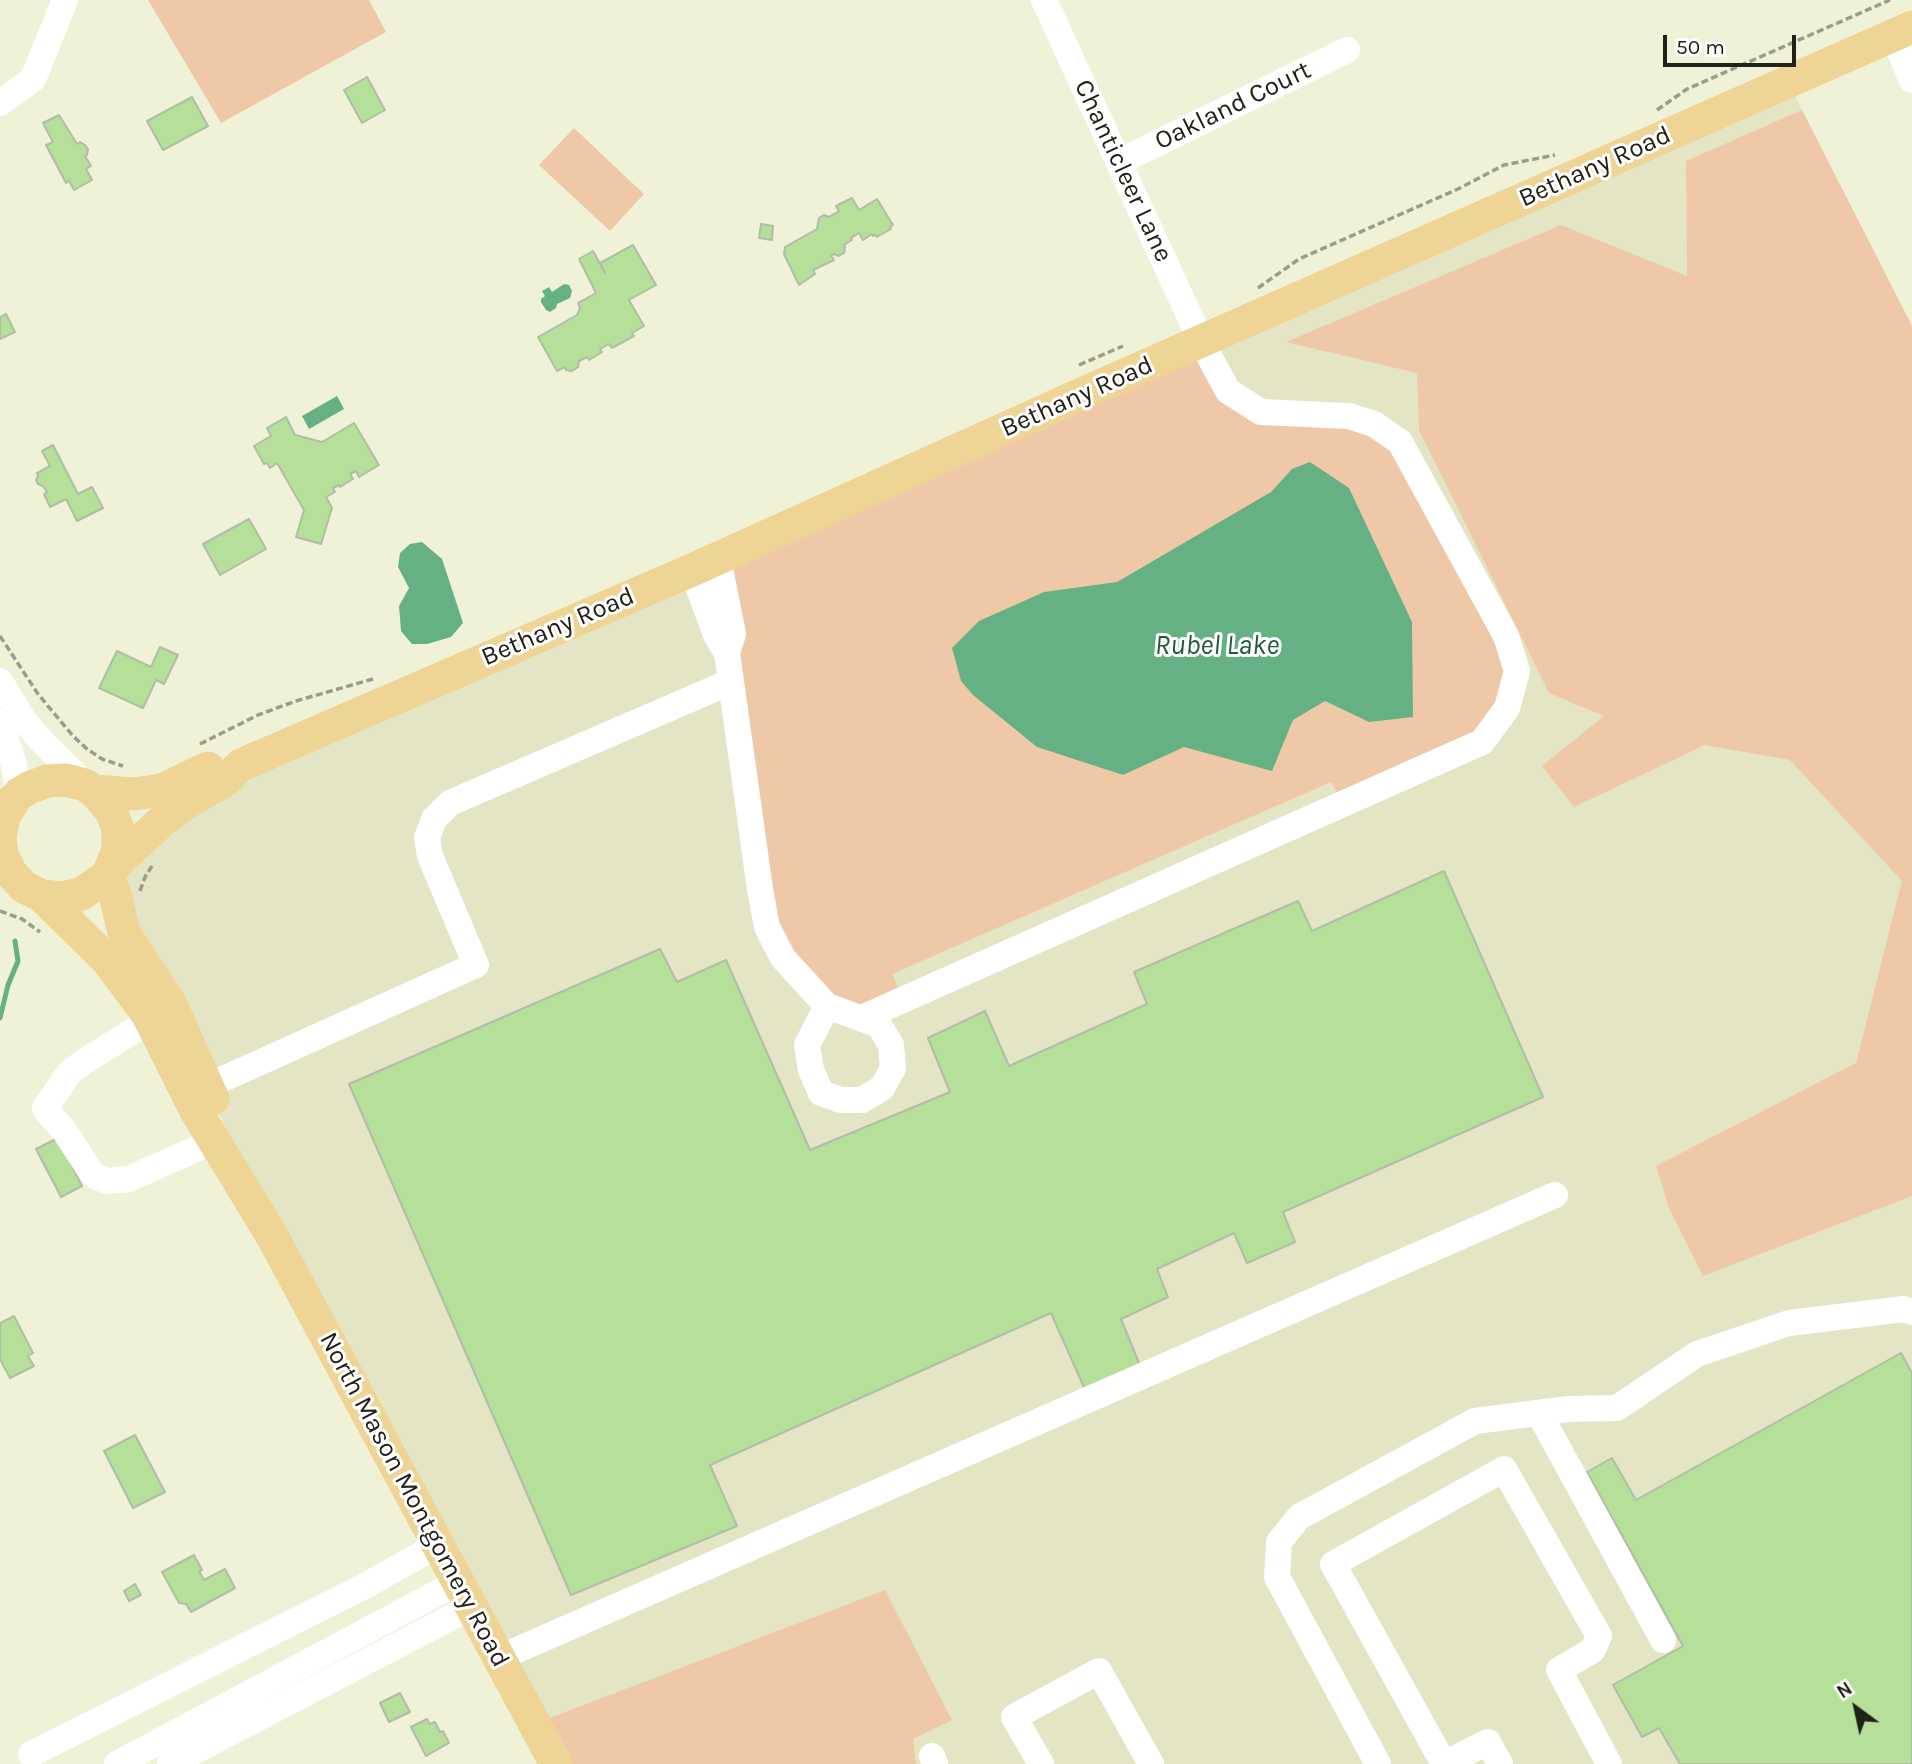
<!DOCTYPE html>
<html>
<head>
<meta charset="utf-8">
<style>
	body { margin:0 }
	#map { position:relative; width:1912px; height:1764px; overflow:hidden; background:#f0f2d8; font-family:Karla,sans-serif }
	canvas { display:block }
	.north { position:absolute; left:1821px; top:1673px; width:70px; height:70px; -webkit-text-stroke:5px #fff; paint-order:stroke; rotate:327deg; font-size:19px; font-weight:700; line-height:28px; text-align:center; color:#212118 }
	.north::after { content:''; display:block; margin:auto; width:24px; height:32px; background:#212118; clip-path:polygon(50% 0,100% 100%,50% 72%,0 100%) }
	.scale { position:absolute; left:1663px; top:35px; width:133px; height:32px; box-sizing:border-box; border:4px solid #212118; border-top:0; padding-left:9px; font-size:21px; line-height:24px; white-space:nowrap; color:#212118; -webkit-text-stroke:5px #fff; paint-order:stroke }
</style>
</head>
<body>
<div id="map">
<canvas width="1912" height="1764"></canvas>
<div class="north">N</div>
<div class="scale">50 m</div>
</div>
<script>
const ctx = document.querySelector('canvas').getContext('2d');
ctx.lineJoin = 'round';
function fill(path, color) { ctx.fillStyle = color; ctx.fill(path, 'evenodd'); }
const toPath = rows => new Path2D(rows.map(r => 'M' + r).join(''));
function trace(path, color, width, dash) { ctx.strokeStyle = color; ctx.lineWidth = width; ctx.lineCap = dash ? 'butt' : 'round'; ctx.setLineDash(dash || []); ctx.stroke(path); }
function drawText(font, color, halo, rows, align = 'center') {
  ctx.font = font + ' Karla,sans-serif'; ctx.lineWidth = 6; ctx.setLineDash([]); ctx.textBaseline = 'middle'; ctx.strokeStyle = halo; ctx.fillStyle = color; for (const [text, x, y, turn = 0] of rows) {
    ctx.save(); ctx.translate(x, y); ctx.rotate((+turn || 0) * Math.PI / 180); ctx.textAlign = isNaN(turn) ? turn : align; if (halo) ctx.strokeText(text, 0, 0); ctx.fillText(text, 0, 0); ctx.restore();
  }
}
fill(toPath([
	[1788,82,1912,326,1912,1764,556,1764,272,1236,180,1023,115,895,143,838,175,811]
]), '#e3e5c4');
fill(toPath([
	[148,0,369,0,386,32,221,123],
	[1802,110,1912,326,1912,1196,1703,1276,1669,1208,1656,1166,1856,1063,1902,881,1790,760,1705,745,1574,807,1542,766,1604,716,1549,693,1419,430,1417,373,1286,342,1561,225,1687,276,1686,161],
	[574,128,644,194,610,231,539,165],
	[1201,341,1261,412,1349,416,1400,442,1517,671,1482,742,1343,804,1331,782,892,974,904,1000,862,1018,783,958,718,558],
	[885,1590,952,1720,913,1739,916,1764,556,1764,534,1724]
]), '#efc9a7');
fill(toPath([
	[564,284,569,285,572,291,570,298,557,304,556,308,550,312,546,310,541,302,541,299,545,296,542,291,549,287,552,292],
	[337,396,344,409,309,429,302,416],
	[1310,462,1349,488,1412,622,1413,717,1369,722,1325,701,1293,720,1272,771,1184,747,1123,775,1037,747,973,695,961,681,952,648,979,621,1044,592,1117,582,1271,492,1292,469],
	[422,542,442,559,463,623,451,637,427,644,412,644,401,631,399,606,409,588,398,567,400,553,410,544]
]), '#65b183');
trace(toPath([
	[0,1018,8,985,18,961,15,941]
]), '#65b183', 5);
const building = toPath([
	[367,77,385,110,362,123,344,90,367,77],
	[192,97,208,126,163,150,147,121,192,97],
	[59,115,77,144,80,142,85,145,88,149,87,155,85,156,91,166,86,169,92,180,74,190,69,181,66,183,46,145,53,142,43,123,59,115],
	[852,198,859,210,877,199,893,225,890,227,891,229,877,237,876,235,873,236,872,234,863,240,859,233,851,238,852,240,844,245,845,247,844,253,839,256,834,254,831,256,834,260,813,270,815,274,799,285,784,254,785,247,817,229,819,218,824,215,829,217,839,211,836,206,852,198],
	[761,224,773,226,772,240,759,238,761,224],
	[633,245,656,285,629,300,644,326,632,333,634,336,612,348,609,344,600,349,602,352,589,360,587,357,579,361,578,367,572,371,566,370,565,367,557,371,538,337,577,315,580,308,578,303,596,293,579,259,593,251,605,273,600,263,633,245],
	[6,314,15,332,0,339,0,317,6,314],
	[286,417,295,435,322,442,354,423,379,465,359,477,356,471,350,474,353,479,340,487,339,485,333,488,335,492,326,497,332,508,321,544,296,537,304,510,277,463,270,468,267,463,264,464,254,446,271,436,267,428,286,417],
	[53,445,78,494,92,487,103,508,77,521,66,499,50,507,44,494,47,492,43,486,38,484,36,480,38,476,37,473,50,466,42,451,53,445],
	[249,519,266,549,220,575,203,544,249,519],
	[160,647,178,655,164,684,156,680,143,708,99,688,117,651,151,667,160,647],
	[1444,871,1543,1097,1283,1212,1295,1242,1247,1263,1234,1233,1157,1269,1168,1297,1121,1319,1141,1368,1086,1392,1051,1313,710,1465,737,1526,571,1595,349,1084,660,949,677,982,726,960,810,1150,950,1092,928,1038,985,1011,1009,1066,1147,1004,1134,972,1298,901,1312,931,1444,871],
	[60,1137,67,1156,82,1186,61,1197,36,1149,60,1137],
	[14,1316,33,1353,28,1356,34,1366,10,1378,0,1359,0,1323,14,1316],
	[1901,1353,1912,1373,1912,1764,1680,1764,1659,1728,1642,1737,1613,1685,1683,1646,1587,1472,1612,1458,1636,1500,1901,1353],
	[135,1435,165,1492,133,1508,104,1451,135,1435],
	[194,1555,202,1570,199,1571,204,1580,225,1569,235,1588,191,1612,186,1604,179,1603,162,1572,194,1555],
	[135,1584,141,1595,129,1601,124,1591,135,1584],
	[400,1693,410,1712,389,1722,380,1703,400,1693],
	[427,1719,430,1724,435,1722,440,1732,443,1731,449,1743,426,1756,411,1727,427,1719]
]);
fill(building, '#b6df99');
trace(building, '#b0bea7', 2);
trace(toPath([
	[1657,110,1687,89,1890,0],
	[1258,288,1299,259,1458,189,1504,165,1555,155],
	[1079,365,1123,346],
	[0,636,38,694,73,736,87,749,102,759,123,766],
	[200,744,258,715,296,701,373,679],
	[140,891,145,877,152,866],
	[0,911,22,919,40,932]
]), '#9b9c89', 3.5, [7, 3.5]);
trace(toPath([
	[1893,35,1912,80],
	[0,103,33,79,65,0],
	[1119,162,1347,50],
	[718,558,733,634,727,653],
	[692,570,716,635,727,653,760,889,767,927,783,958,827,1006,807,1045,811,1070,821,1093,841,1100,862,1100,882,1088,893,1068,891,1045,879,1025,827,1006],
	[0,681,22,718,38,737,85,785],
	[0,722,13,761,19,794],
	[862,1018,1482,742,1507,708,1517,671,1506,636,1400,442,1374,424,1349,416,1261,412,1228,391,1201,341,1044,0],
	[151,1020,85,1061,70,1072,47,1105,45,1108,47,1112,63,1129,91,1172,97,1177,107,1181,129,1179,214,1141],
	[192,1093,476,965,430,856,427,838,434,819,450,803,730,682],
	[1539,1413,1663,1640],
	[499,1658,1555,1195],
	[31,1754,361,1588,438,1545],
	[932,1756,935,1764],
	[117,1764,458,1582],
	[170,1764,471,1607],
	[1041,1764,1014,1717,1099,1671,1151,1764],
	[1378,1764,1277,1577,1279,1542,1299,1517,1475,1421,1568,1409,1617,1408,1697,1354,1789,1323,1904,1309,1912,1312],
	[1500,1764,1488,1742,1444,1764,1333,1564,1504,1469,1599,1636,1593,1650,1559,1670,1609,1764]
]), '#fff', 26);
trace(toPath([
	[94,791,134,794,162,790,208,768],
	[0,809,14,800,19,794,29,788,47,781,66,780,85,785,94,791,112,812,118,830,118,850,108,875,81,894,62,898,42,896,24,887,11,873,2,855,0,836,4,817,14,800],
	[111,868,163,820,188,802,224,781,241,765,692,570,1077,396,1912,27],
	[108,875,115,895,124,933,170,1003,213,1099],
	[42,896,107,960,148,1015,196,1111,272,1236,556,1764]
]), '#efd595', 33);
drawText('26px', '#212118', '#fff', [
	["Oakland Court",1233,106,-26],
	["Bethany Road",1595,167,-24],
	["Chanticleer Lane",1123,171,65],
	["Bethany Road",1077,397,-24],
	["Bethany Road",558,627,-23],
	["North Mason Montgomery Road",414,1500,62]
]);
drawText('italic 28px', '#21593a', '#fff', [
	["Rubel Lake",1217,646]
]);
</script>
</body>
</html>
